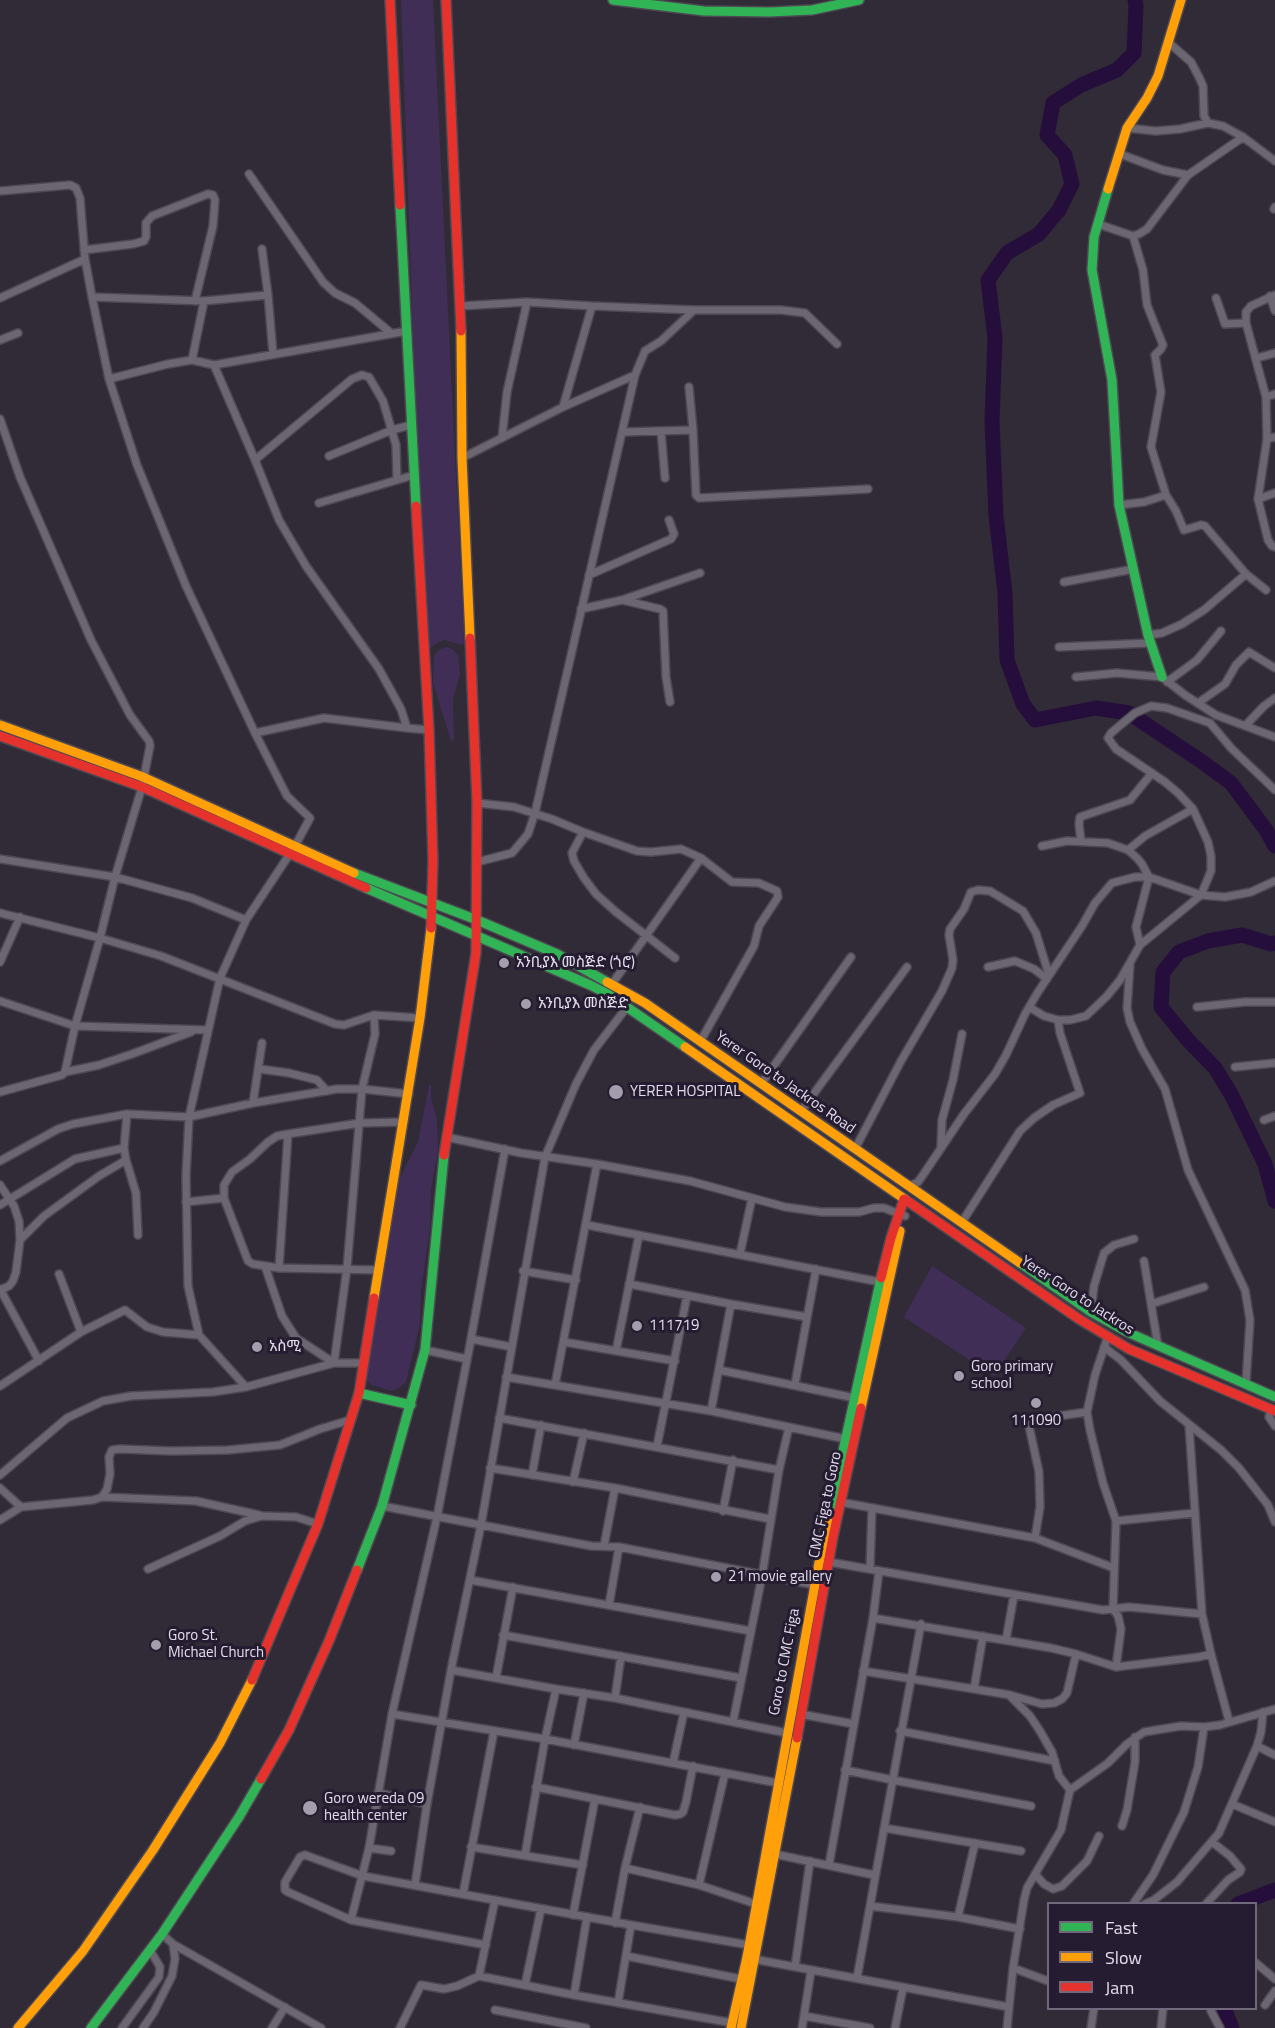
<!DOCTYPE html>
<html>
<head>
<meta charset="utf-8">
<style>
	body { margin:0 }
	#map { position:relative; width:1275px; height:2028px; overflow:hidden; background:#302b36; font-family:"Titillium Web",sans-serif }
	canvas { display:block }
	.legend { position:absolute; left:1047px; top:1902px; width:210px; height:108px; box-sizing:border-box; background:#251c31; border:2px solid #71697b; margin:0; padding:8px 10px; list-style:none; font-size:18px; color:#e2dceb }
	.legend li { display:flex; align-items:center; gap:12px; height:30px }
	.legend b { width:30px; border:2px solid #71697b }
</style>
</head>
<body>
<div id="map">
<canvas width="1275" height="2028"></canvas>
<ul class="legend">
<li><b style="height:8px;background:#30b455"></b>Fast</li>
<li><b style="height:8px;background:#ff9f0a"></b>Slow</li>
<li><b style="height:8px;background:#e5322d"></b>Jam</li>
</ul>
</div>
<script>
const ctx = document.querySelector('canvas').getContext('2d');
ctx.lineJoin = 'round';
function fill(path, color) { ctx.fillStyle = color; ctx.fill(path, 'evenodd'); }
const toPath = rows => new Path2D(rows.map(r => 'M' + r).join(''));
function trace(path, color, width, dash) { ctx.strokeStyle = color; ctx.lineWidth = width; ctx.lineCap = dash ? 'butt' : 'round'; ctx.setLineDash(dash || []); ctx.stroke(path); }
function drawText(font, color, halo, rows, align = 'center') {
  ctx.font = font + ' "Titillium Web","Noto Sans Ethiopic",sans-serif'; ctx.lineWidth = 6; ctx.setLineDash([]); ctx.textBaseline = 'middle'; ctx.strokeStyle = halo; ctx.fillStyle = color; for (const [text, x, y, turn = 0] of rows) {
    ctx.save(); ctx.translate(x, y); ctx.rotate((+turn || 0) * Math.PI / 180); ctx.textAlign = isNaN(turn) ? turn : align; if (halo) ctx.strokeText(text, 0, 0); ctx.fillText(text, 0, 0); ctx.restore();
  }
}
fill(toPath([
	[401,0,433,0,464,643,462,645,444,640,438,642,430,648,428,648,413,336],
	[446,647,453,649,458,655,460,674,453,700,454,740,451,741,433,683,434,656,438,650],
	[429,1085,431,1085,431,1099,437,1119,438,1151,431,1190,430,1228,421,1291,420,1324,406,1382,399,1388,391,1391,372,1385,365,1378,398,1182,418,1142],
	[932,1266,1026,1328,994,1376,904,1317]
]), '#402e57');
trace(toPath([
	[1135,0,1136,6,1134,53,1117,70,1081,85,1053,103,1047,135,1065,155,1072,184,1059,210,1039,234,1007,253,988,280,995,338,992,421,996,516,1005,593,1007,660,1023,704,1035,720,1096,708,1129,713,1201,761,1231,783,1266,830,1275,846],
	[1275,943,1271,944,1242,935,1208,941,1179,952,1163,972,1161,1007,1187,1039,1215,1068,1231,1094,1265,1164,1275,1201],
	[1238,1904,1275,1890],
	[1224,2008,1232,2028]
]), '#260e3c', 15);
const street = toPath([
	[1168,42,1191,62,1199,77,1203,86,1204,116,1208,123],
	[1127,128,1156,131,1180,129,1208,123,1223,126,1243,137,1275,161],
	[249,174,323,282,335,293,355,303,391,333],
	[1188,175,1243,137],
	[0,191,70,185,76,188,80,198,85,259,92,297],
	[1274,209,1275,207],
	[1098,224,1133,236,1139,234,1147,229,1188,175,1163,170,1120,154],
	[262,249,268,295],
	[84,250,133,244,144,241,146,237,146,223,152,216,208,194,213,195,215,200,213,226,195,301],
	[1270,296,1275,311],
	[0,298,85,259],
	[1216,298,1225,324,1246,323],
	[204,301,268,295,273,354],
	[461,306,527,302,592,306,694,310,661,341,645,351,635,375],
	[694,310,781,310,805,313,837,344],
	[0,340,18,333],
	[1257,358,1275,353],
	[192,360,204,301,92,297,109,379,137,465,186,586,255,733,324,718,407,728],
	[214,365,407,331],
	[109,379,168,364,192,360,214,365,255,460,279,520,306,566,379,669,401,709,407,728,429,730],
	[689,387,693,430],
	[1266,397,1246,323,1246,312,1251,306,1275,295],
	[563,407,592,306],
	[0,419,20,477,91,640,130,715,149,741,150,746,142,787,115,877,100,938,75,1026,207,1030],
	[661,431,665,478],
	[623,432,693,430,696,495,699,498,868,489],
	[502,438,507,392,527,302],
	[1267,439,1266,397,1275,394],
	[329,456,392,430,411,425],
	[462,458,563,407,635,375,535,813,528,834,512,853,477,862],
	[255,460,352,379,362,375,369,377,383,401,396,445,397,480],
	[1275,493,1258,499,1268,540,1272,546,1275,547],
	[1166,495,1176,511,1184,530,1201,525,1205,526,1246,574,1266,590],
	[1258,499,1267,439,1275,437],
	[319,503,414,475],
	[1119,505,1144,502,1166,495,1151,447,1161,392,1155,355,1161,349,1163,345,1147,305,1143,270,1133,236],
	[589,575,671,539,674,534,669,520],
	[1064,582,1134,569],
	[622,600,660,609,663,611,666,677,670,702],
	[581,609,622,600,700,573],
	[1148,635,1162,633,1182,624,1204,610,1246,574],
	[1059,647,1150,643],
	[1076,677,1117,673,1162,677,1185,695,1216,715,1275,737],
	[1167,682,1197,660,1221,631],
	[1198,703,1225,684,1236,665,1249,652,1275,668],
	[1246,725,1264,706,1275,698],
	[477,803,514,807,552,819,583,832,637,851,651,852,681,849,701,858,732,882,759,883,777,891,778,897,759,926,754,946,700,1042],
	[583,832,572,853,574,861,584,878,596,894,616,912,675,958],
	[1081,841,1079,824,1080,817,1130,800,1152,773],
	[1042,846,1067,841,1108,843,1128,850,1137,858,1142,864,1149,877,1136,927,1140,945],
	[1128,850,1145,836,1193,809],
	[0,859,115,877,192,898,246,920],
	[0,913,100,938,161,956,335,1024,344,1025,374,1015,420,1018],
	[0,962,20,917],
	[1130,965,1127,1008,1130,1022,1142,1049,1165,1089,1188,1170,1245,1290,1250,1320,1246,1383],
	[988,967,1015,961,1034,969,1047,979],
	[612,984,701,858],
	[0,1001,75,1026,65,1072,62,1075,0,1092],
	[1029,1007,1044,1016,1058,1020,1070,1020,1086,1016,1107,996,1120,980,1140,945,1201,895,1211,871,1211,856,1208,842,1193,809,1178,793,1165,782,1116,749,1108,738,1111,733,1135,713,1151,706,1167,708,1210,723,1232,749,1275,790],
	[1197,1007,1245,1002,1275,1002],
	[1235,1067,1275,1063],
	[260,1069,289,1073,317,1080,327,1091],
	[65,1072,99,1065,132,1054,191,1032],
	[761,1084,851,957],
	[253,1103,262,1043],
	[801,1111,907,967],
	[1264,1120,1275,1116],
	[288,1134,360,1123,404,1122],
	[446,1137,521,1153,597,1164,690,1181,785,1207,821,1212,859,1212,874,1208,884,1208,905,1216],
	[941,1146,942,1120,953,1080,962,1034],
	[855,1149,901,1061,942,991,952,968,953,960,949,935,950,929,964,909,971,892,978,890,990,891,1023,911,1036,933,1049,975],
	[126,1160,136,1193,138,1235],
	[0,1161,58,1129,73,1124,127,1114],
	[0,1185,14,1206,19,1221,20,1240,16,1272,13,1281,9,1286,0,1290],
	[910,1186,918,1182,923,1175,964,1114,995,1074,1006,1055,1025,1014,1038,992,1082,926,1095,903,1112,883,1135,877,1149,877,1201,895,1225,897,1251,892,1275,881],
	[186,1202,224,1198],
	[0,1205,75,1159,124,1148],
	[962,1222,1020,1131,1034,1118,1053,1105,1080,1093,1060,1033,1058,1020],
	[587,1225,880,1282],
	[20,1240,44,1216,99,1176,126,1160,124,1148,127,1114,189,1117,253,1103,337,1089,362,1089,409,1094],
	[740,1254,752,1198],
	[1144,1261,1158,1346],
	[265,1266,282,1316,296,1338,334,1363,347,1268,362,1089,375,1034,374,1015],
	[279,1268,288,1134,277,1136,268,1142,250,1159,232,1172,224,1185,224,1198,248,1261,253,1264,279,1268,379,1270],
	[523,1271,576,1280],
	[59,1274,81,1332],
	[629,1284,731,1304,807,1317],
	[0,1289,39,1361],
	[1151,1304,1204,1287],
	[1091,1312,1094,1286,1104,1253,1114,1245,1134,1239],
	[1108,1336,1095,1375,1087,1412,1090,1430,1103,1483,1116,1521,1113,1609,1118,1616,1121,1629,1116,1667],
	[471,1339,512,1347],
	[564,1342,675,1361],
	[1104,1347,1121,1360,1160,1401,1221,1450,1239,1468,1268,1505,1275,1522],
	[425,1350,467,1359],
	[616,1351,639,1235],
	[719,1370,855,1398],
	[506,1377,711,1411,846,1439],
	[795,1384,816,1269],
	[555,1385,597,1164],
	[0,1386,81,1332,125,1310,147,1327,163,1332,199,1335],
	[246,1387,199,1335,188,1286,186,1176,189,1117,220,978,246,920,295,846,310,818,287,796,255,733],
	[1271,1409,1269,1417,1275,1426],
	[711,1411,731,1304],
	[499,1418,779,1470],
	[1189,1425,1202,1614,1211,1654,1229,1721],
	[657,1446,687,1296],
	[490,1468,615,1488,770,1519],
	[0,1475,67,1418,103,1401,131,1396,213,1392,246,1387,334,1363,364,1363],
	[532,1475,541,1425],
	[573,1482,584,1433],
	[0,1488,21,1507,93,1500,102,1497,107,1489,110,1474,109,1457,112,1450,120,1449,171,1451,228,1450,280,1445,320,1429,350,1420],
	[102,1497,196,1501,259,1515],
	[840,1502,1035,1538,1114,1568],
	[382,1506,591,1546,619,1547,815,1585],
	[723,1511,733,1460],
	[0,1520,21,1507],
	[1116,1521,1195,1513],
	[1035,1538,1040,1507,1039,1472,1029,1426,1032,1421,1037,1419,1087,1412],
	[604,1546,615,1488],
	[829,1562,1103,1610,1129,1607,1202,1614],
	[148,1569,220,1536,245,1521,262,1516,296,1517,318,1524],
	[870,1569,872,1508],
	[470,1580,751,1631],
	[609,1605,619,1547],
	[873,1618,1051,1648,1076,1654,1116,1667,1199,1657,1211,1654],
	[503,1635,741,1678],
	[1006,1640,1014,1595],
	[451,1670,556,1689,615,1698,787,1733],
	[863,1671,974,1689,1010,1695,1042,1704,1054,1703,1062,1699,1067,1693,1076,1654],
	[496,1678,513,1587],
	[974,1689,983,1636],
	[1011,1697,1030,1716,1040,1731,1052,1752,1059,1776,1070,1790],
	[615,1698,621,1656],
	[392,1714,545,1739,778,1783],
	[800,1714,854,1724],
	[733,1722,762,1576,779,1470,789,1427],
	[900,1731,1055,1761],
	[574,1745,584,1693],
	[1257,1746,1275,1755],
	[673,1763,684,1712],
	[845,1770,893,1780,1031,1806],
	[536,1787,675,1815,680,1814,683,1812,686,1802,693,1766],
	[378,1793,427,1804],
	[1232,1804,1275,1822],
	[1122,1826,1127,1810,1135,1762,1135,1737],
	[884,1828,1021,1851],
	[471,1847,583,1865],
	[369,1848,391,1851],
	[774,1854,874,1875],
	[525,1855,545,1739,556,1689],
	[829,1865,873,1618,879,1571],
	[625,1868,699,1885,756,1904],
	[1035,1874,1044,1884,1053,1889,1062,1886,1087,1861,1099,1836],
	[415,1885,427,1804,451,1670,481,1525,545,1157,576,1084,594,1050,627,1007],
	[699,1885,725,1773],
	[463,1894,494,1731],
	[1133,1904,1153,1875,1184,1812,1198,1767,1204,1727],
	[1145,1904,1154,1900,1177,1882,1219,1833,1257,1746,1261,1732,1263,1712],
	[1206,1904,1228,1880,1240,1872,1241,1869,1230,1856,1212,1842],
	[870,1906,958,1917,1020,1929],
	[573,1915,595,1799],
	[958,1917,975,1843],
	[351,1920,369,1848,392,1714,437,1517,471,1339,505,1149],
	[615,1923,625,1868,640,1807],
	[162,1934,173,1944,321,2028],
	[486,1945,351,1920,288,1892,285,1890,285,1882,300,1857,305,1855,363,1876,631,1925,749,1945],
	[626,1956,741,1979],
	[753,1959,1009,2007],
	[1256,1963,1275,1979],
	[795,1967,810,1861],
	[1013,1968,1048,1981],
	[479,1976,495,1900],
	[857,1978,921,1624],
	[525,1985,541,1909],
	[574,1995,587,1917],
	[618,2003,631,1925],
	[1265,2005,1275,1991],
	[495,2010,586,2028],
	[1211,2011,1220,2028],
	[804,2016,870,2028],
	[122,2028,159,1977,160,1967,150,1950],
	[143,2028,154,2012,172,1976,175,1959,173,1944],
	[272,2028,285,2007],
	[400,2028,421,1985,444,1989,457,1986,479,1976,574,1995,733,2023],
	[802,2028,811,1971],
	[895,2028,903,1988],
	[1007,2028,1013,1968,1024,1900,1027,1888,1061,1830,1070,1790,1108,1763,1127,1744,1144,1732,1181,1726,1204,1727,1220,1725,1275,1709],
	[1091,2028,1094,2008],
	[1161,2028,1163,2008]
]);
const fast = toPath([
	[613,0,704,11,770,12,812,10,859,0],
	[1108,189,1094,237,1092,270,1112,380,1119,505,1148,635,1162,677],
	[400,205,416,506],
	[354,873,477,920,557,954,607,982],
	[366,888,590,985,608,994,685,1047],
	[1020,1263,1091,1312,1127,1332,1275,1397],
	[359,1393,411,1405],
	[829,1515,881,1278],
	[357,1570,382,1506,425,1350,444,1155],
	[91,2028,162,1934,239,1817,261,1779]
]);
const slow = toPath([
	[1108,189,1127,128,1147,98,1158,76,1181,0],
	[461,331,462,458,470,638],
	[0,725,143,777,354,873],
	[607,982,645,1003,1020,1263],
	[685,1047,906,1200],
	[374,1298,420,1018,431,928],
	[861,1408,900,1231],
	[18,2028,83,1951,153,1850,220,1743,252,1680],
	[731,2028,747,1957,818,1568,829,1515],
	[741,2028,797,1738]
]);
const jam = toPath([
	[390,0,400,205],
	[446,0,461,331],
	[416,506,429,730,433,861,431,928],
	[0,736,142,787,366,888],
	[444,1155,476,953,477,803,470,638],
	[906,1200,1079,1319,1129,1349,1275,1411],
	[881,1278,891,1238,904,1199],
	[252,1680,318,1524,359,1393,374,1298],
	[797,1738,833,1537,861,1408],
	[261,1779,289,1730,329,1641,357,1570]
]);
trace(street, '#4d4852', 10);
trace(fast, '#4d4852', 12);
trace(slow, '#4d4852', 12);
trace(jam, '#4d4852', 12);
trace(street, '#6b6671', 7);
trace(fast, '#30b455', 9);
trace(slow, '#ff9f0a', 9);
trace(jam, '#e5322d', 9);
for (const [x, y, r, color] of [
	[504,963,6,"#a49eac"],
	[526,1004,6,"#a49eac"],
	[616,1092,8,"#a49eac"],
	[637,1326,6,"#a49eac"],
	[257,1347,6,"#a49eac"],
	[959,1376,6,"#a49eac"],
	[1036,1403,6,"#a49eac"],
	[716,1577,6,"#a49eac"],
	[156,1645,6,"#a49eac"],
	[310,1808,8,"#a49eac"]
]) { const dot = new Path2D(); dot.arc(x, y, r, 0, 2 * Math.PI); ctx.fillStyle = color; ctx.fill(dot); trace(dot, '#251c31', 2); }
drawText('15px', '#e2dceb', '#251c31', [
	["አንቢያእ መስጅድ (ጎሮ)",516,963],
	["አንቢያእ መስጅድ",538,1004],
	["YERER HOSPITAL",630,1092],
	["111719",649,1326],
	["አስሚ",269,1347],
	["Goro primary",971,1367],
	["school",971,1384],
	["111090",1036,1421,"center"],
	["21 movie gallery",728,1577],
	["Goro St.",168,1636],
	["Michael Church",168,1653],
	["Goro wereda 09",324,1799],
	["health center",324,1816]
], 'left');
drawText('15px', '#e2dceb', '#251c31', [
	["Yerer Goro to Jackros Road",785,1083,35],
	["Yerer Goro to Jackros",1077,1296,33],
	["CMC Figa to Goro",826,1505,-78],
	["Goro to CMC Figa",785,1662,-79]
]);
</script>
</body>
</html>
